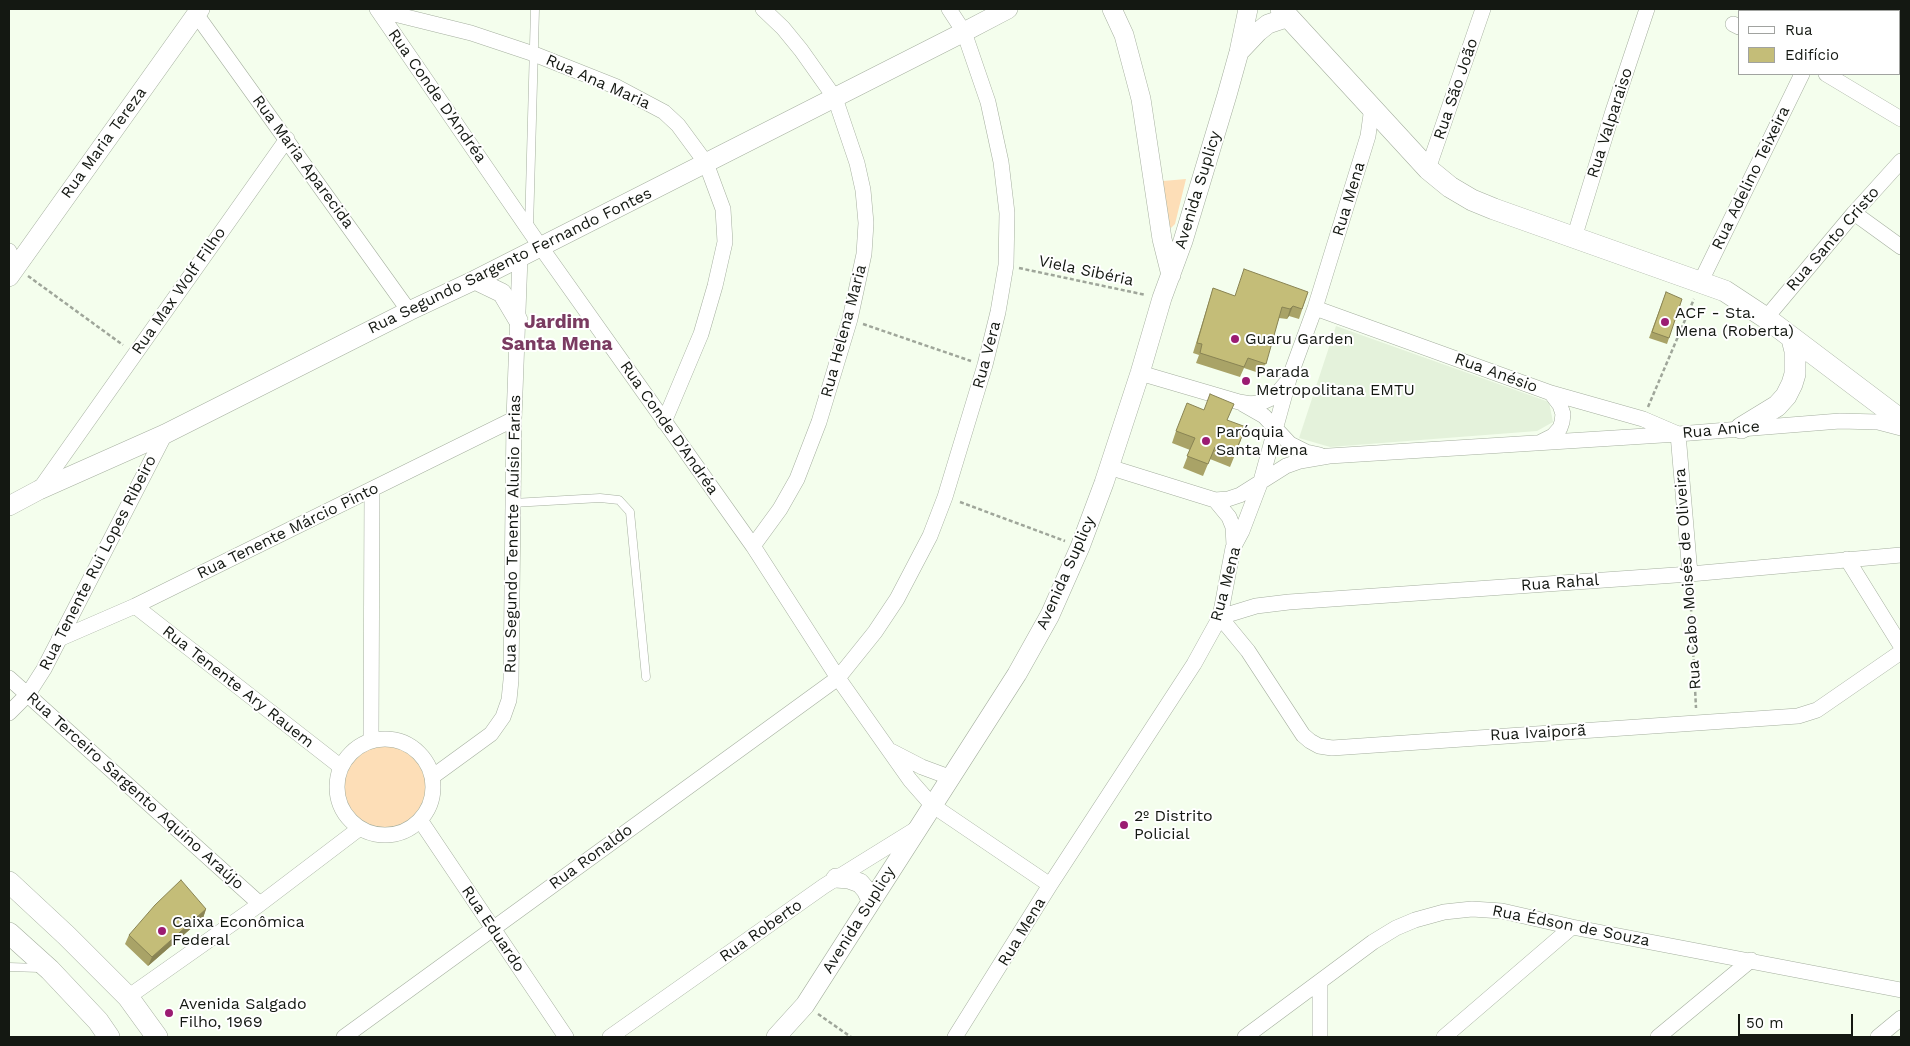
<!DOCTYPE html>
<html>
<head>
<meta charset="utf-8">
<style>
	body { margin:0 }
	#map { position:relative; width:1910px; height:1046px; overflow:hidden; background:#f4feed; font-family:"Work Sans",sans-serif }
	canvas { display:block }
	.frame { position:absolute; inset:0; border:10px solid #141812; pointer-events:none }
	.legend { position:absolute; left:1738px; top:10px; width:162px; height:65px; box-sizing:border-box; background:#fff; border:1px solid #a1a3a0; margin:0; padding:6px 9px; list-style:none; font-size:15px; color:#141812 }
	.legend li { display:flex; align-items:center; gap:10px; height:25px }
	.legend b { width:25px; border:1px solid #a1a3a0 }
	.scale { position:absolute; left:1738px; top:1014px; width:115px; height:22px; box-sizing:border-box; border:2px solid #141812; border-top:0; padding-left:6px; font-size:15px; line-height:18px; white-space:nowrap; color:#141812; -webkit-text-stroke:4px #fff; paint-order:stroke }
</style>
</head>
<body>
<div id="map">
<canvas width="1910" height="1046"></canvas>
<div class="frame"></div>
<ul class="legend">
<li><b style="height:6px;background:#fff"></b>Rua</li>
<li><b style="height:14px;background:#c4bd78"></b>Edifício</li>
</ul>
<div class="scale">50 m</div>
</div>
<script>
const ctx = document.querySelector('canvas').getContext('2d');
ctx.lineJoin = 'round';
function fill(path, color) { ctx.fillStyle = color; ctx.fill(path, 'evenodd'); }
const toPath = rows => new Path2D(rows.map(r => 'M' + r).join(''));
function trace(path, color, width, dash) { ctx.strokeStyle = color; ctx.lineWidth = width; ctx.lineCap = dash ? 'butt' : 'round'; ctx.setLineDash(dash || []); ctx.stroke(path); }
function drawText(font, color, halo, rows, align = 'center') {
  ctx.font = font + ' "Work Sans",sans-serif'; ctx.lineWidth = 4; ctx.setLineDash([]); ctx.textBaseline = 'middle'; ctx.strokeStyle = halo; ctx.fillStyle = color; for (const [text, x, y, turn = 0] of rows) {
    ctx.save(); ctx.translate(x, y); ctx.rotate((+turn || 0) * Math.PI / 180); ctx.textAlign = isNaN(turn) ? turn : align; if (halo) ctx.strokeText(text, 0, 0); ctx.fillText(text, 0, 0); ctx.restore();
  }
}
fill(toPath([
	[1336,326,1549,402,1553,422,1537,431,1330,447,1299,438]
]), '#e4f2db');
fill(toPath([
	[1186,179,1175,224,1171,228,1168,224,1163,181],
	'341 787a44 44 0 1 1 88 0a44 44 0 1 1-88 0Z'
]), '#fddeb7');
const service = toPath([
	[529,228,535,9],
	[513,503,600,498,619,500,630,512,646,677],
	[9,967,39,968]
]);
const minor = toPath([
	[377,9,540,246,753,546,838,678,910,780,932,805,1050,885],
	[378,10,471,33,534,54,617,87,664,112,678,125,706,163,723,209,725,242,715,286,701,334,664,422],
	[1829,11,1830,9],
	[196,14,409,311],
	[1733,24,1739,27],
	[1826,74,1901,119],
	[1428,169,1483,9],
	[1854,213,1901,247],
	[1574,238,1613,111,1647,9],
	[9,251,16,267],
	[1701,281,1802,74],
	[1315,308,1551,393,1643,419,1678,434,1690,574],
	[1766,318,1854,213,1901,161],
	[1140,373,1239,402,1251,404,1263,402,1274,397,1287,382],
	[1243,404,1264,416,1290,444,1306,452,1320,455],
	[1541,442,1553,436,1560,428,1562,422,1563,414,1560,405,1551,393],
	[1109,467,1215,500,1228,499,1240,495,1286,466,1300,461,1329,456,1678,434,1840,421,1878,422,1901,428],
	[39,490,287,139],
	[1215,500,1229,517,1233,527,1234,545],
	[753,546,780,509,797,479,819,422,850,319,864,254,866,223,863,190,857,163,835,98,801,50,783,28,763,9],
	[1847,559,1901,646],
	[135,606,341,767],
	[1220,617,1248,651,1303,735,1310,741,1319,746,1332,748,1798,716,1817,710,1901,652],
	[1220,617,1256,606,1289,602,1690,574,1901,555],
	[59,639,135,606,514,419],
	[9,678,260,904],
	[9,713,28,694,44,669,165,434],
	'337 787a48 48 0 1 1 96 0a48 48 0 1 1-96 0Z',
	[371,740,372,489],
	[891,751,922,767,949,777],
	[432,777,491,734,503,717,509,700,511,680,514,419,520,257],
	[420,820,566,1037],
	[128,997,260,904,360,828],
	[344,1037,838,678,875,632,897,599,930,536,945,497,985,365,998,312,1006,265,1007,213,1001,162,988,102,964,32,949,9],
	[610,1037,824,886,916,829],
	[955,1037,1050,885,1194,664,1220,617,1233,548,1242,531,1261,481,1289,379,1315,308,1368,136,1372,107],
	[1245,1037,1373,942,1396,928,1415,920,1444,912,1472,909,1502,911,1572,927,1901,990],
	[1320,1037,1320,982],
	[1444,1037,1572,927],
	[1658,1037,1751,960],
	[1878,1037,1901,1018]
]);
const tertiary = toPath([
	[1112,9,1124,35,1141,99,1162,239,1171,275],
	[1240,51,1258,32,1268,24,1289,17],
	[9,277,200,9],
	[475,280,502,293,518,320],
	[9,506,39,490,165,434,409,311,475,280,964,32,1008,9],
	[836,878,849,879,860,883,866,890,871,900],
	[776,1037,805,1005,1017,674,1050,615,1080,547,1104,483,1140,373,1162,298,1183,241,1227,95,1239,52,1248,9]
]);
const secondary = toPath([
	[1281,9,1428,169,1450,187,1472,200,1494,209,1725,291,1766,318,1901,420],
	[1741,428,1777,406,1786,396,1792,384,1795,374,1795,351,1792,339],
	[9,882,67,936,128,997,157,1037],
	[9,933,50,970,98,1021,109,1037]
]);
trace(service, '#a5af9f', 9);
trace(minor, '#a5af9f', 16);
trace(tertiary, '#a5af9f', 20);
trace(secondary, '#a5af9f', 22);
trace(toPath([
	[1019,268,1146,295],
	[28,276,123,345],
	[863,324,971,361],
	[1648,407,1694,299],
	[960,502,1065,541],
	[1690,588,1696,708],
	[818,1014,851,1037]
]), '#9fa69a', 2.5, [4, 2.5]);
trace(service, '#fff', 8);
trace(minor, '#fff', 15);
trace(tertiary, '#fff', 19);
trace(secondary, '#fff', 21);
fill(toPath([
	[1213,288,1234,296,1308,292,1299,319,1289,316,1287,319,1279,318,1262,374,1244,368,1240,377,1196,363,1199,355,1193,353],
	[1666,292,1669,338,1667,344,1649,338],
	[1227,420,1241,440,1230,467,1210,459,1203,476,1183,468,1190,450,1172,443,1176,431],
	[206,909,203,918,148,966,125,944,129,935]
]), '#a9a367');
fill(toPath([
	[1293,306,1289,316,1287,319,1290,309],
	[206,909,203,918,148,966,152,957]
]), '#898454');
const building = toPath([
	[1244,269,1308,292,1302,309,1293,306,1290,309,1282,307,1266,364,1248,358,1244,367,1200,353,1202,344,1197,343,1213,288,1235,296,1244,269],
	[1666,292,1682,299,1669,338,1652,332,1666,292],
	[1210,394,1234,404,1227,420,1246,427,1234,455,1215,447,1208,464,1187,456,1195,438,1176,431,1187,403,1204,410,1210,394],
	[181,880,206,909,152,957,129,935,155,905,181,880]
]);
fill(building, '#c4bd78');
trace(building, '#898454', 1);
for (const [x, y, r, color] of [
	[1665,322,5,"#9b1c72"],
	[1235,339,5,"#9b1c72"],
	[1246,381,5,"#9b1c72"],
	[1206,441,5,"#9b1c72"],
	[1124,825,5,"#9b1c72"],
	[162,931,5,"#9b1c72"],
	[169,1013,5,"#9b1c72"]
]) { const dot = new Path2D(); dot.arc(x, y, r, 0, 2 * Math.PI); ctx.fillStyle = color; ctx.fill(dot); trace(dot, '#fff', 2); }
drawText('16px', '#141812', '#fff', [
	["Rua Ana Maria",598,82,24],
	["Rua São João",1456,89,-71],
	["Rua Conde D'Andréa",437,96,55],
	["Rua Valparaiso",1610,123,-72],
	["Rua Maria Tereza",104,143,-54],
	["Rua Maria Aparecida",303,162,54],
	["Rua Adelino Teixeira",1751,178,-64],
	["Avenida Suplicy",1198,190,-73],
	["Rua Mena",1349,199,-73],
	["Rua Santo Cristo",1833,239,-49],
	["Rua Segundo Sargento Fernando Fontes",510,261,-26],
	["Viela Sibéria",1086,271,12],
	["Rua Max Wolf Filho",179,291,-55],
	["Rua Helena Maria",844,331,-75],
	["Rua Vera",987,355,-75],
	["Rua Anésio",1496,373,20],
	["Rua Conde D'Andréa",669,428,55],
	["Rua Anice",1721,430,-5],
	["Rua Tenente Márcio Pinto",288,531,-26],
	["Rua Segundo Tenente Aluísio Farias",513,534,-89],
	["Rua Tenente Rui Lopes Ribeiro",98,563,-63],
	["Avenida Suplicy",1066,573,-66],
	["Rua Cabo Moisés de Oliveira",1688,579,-94],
	["Rua Rahal",1560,583,-4],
	["Rua Mena",1226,584,-75],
	["Rua Tenente Ary Rauem",238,687,38],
	["Rua Ivaiporã",1538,733,-3],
	["Rua Terceiro Sargento Aquino Araújo",135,791,42],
	["Rua Ronaldo",591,857,-36],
	["Avenida Suplicy",859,920,-58],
	["Rua Édson de Souza",1571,926,11],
	["Rua Eduardo",493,929,56],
	["Rua Roberto",761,931,-35],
	["Rua Mena",1022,932,-59]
]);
drawText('16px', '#141812', '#fff', [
	["ACF - Sta.",1675,313],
	["Mena (Roberta)",1675,331],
	["Guaru Garden",1245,339],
	["Parada",1256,372],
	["Metropolitana EMTU",1256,390],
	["Paróquia",1216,432],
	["Santa Mena",1216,450],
	["2º Distrito",1134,816],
	["Policial",1134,834],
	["Caixa Econômica",172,922],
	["Federal",172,940],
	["Avenida Salgado",179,1004],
	["Filho, 1969",179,1022]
], 'left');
drawText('bold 19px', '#7a3b61', '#fff', [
	["Jardim",557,322],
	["Santa Mena",557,344]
]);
</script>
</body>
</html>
